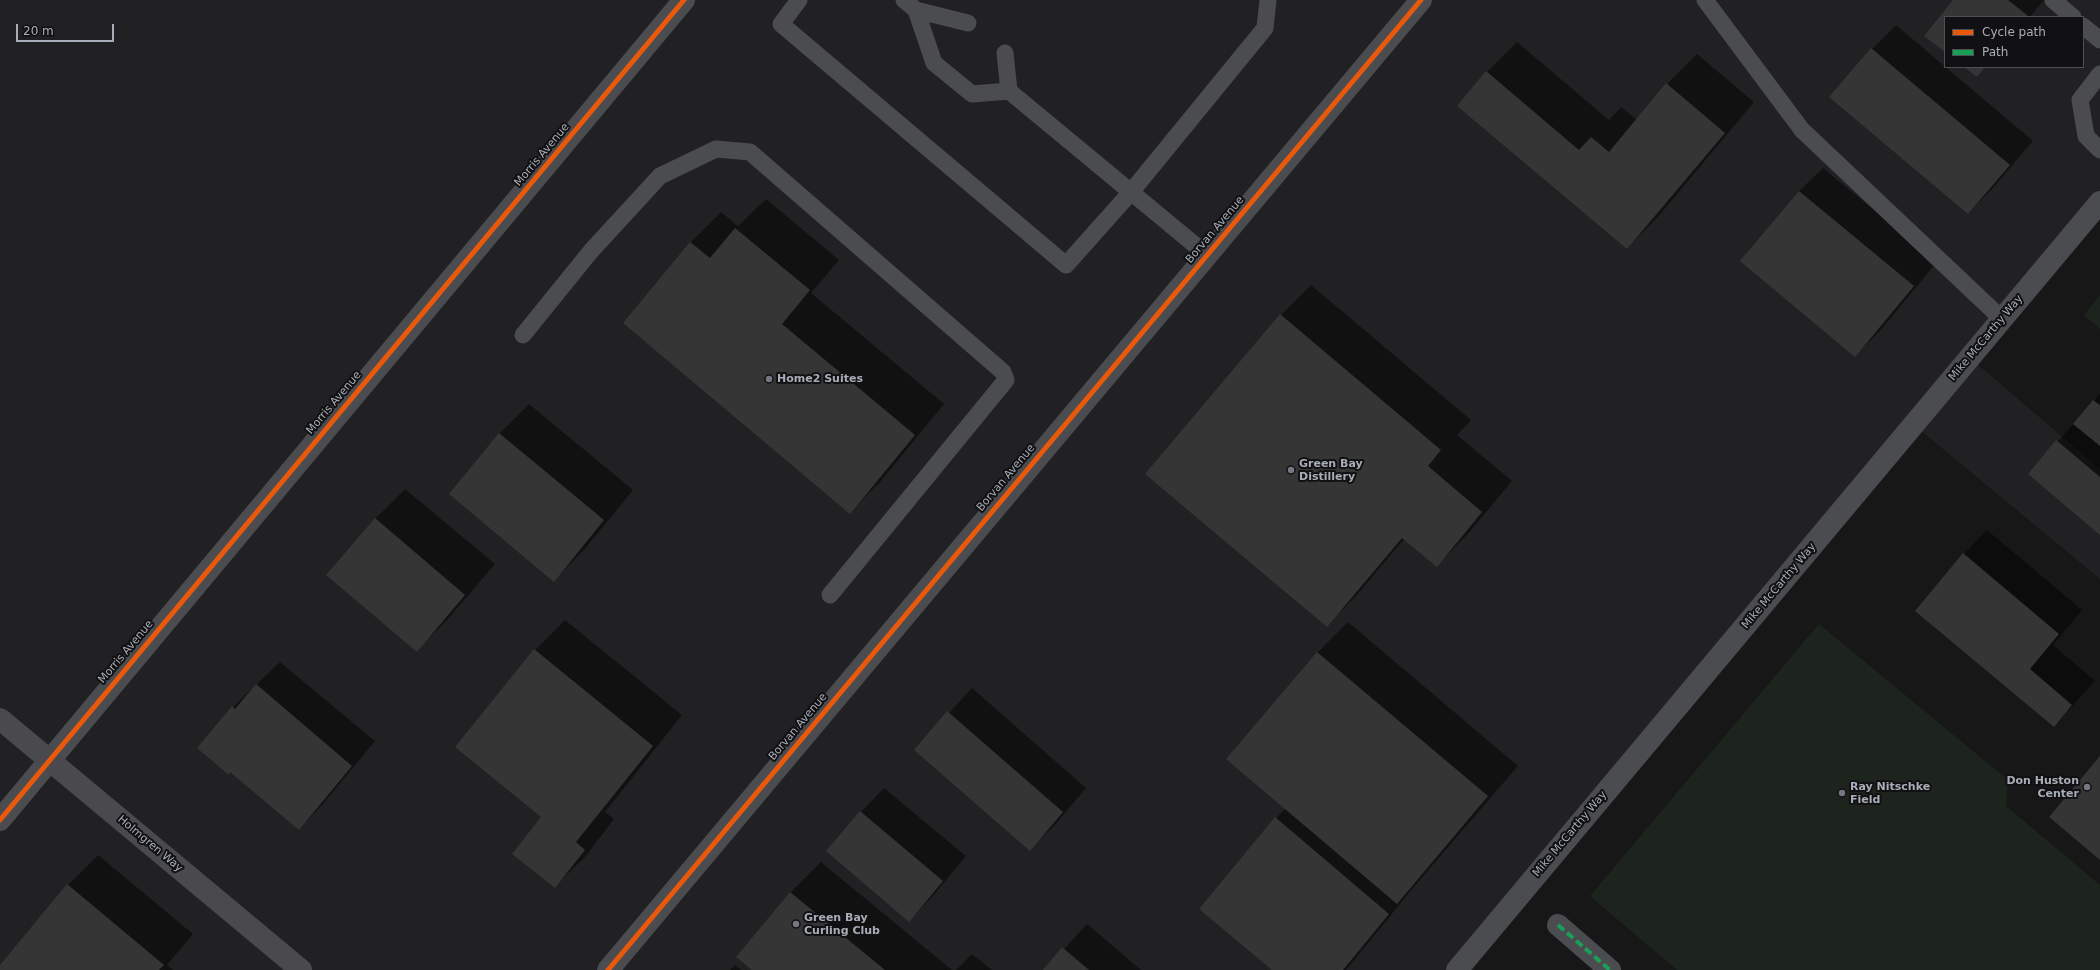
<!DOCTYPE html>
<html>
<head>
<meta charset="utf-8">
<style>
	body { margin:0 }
	#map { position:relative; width:2100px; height:970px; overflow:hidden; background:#171717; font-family:"DejaVu Sans",sans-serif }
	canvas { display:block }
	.legend { position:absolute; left:1944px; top:16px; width:140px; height:52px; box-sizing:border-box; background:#111113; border:1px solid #4d4f55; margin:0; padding:5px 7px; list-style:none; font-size:12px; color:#a8adb8 }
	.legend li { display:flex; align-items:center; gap:8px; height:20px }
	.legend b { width:20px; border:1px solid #4d4f55 }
	.scale { position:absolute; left:16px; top:24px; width:98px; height:18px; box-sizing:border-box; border:2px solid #a8adb8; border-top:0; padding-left:5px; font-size:12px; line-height:14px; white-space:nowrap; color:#a8adb8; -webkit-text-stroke:3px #111113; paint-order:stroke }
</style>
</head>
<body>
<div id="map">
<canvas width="2100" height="970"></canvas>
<ul class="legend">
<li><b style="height:5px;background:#e8590c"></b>Cycle path</li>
<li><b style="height:5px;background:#1a9f57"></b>Path</li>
</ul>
<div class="scale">20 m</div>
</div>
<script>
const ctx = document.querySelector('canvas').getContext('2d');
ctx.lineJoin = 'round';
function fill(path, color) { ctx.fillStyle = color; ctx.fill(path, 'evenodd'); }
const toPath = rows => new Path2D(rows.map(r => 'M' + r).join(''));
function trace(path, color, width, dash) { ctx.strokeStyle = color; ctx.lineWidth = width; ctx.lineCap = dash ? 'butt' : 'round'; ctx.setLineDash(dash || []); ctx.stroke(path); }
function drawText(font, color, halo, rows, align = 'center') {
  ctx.font = font + ' "DejaVu Sans",sans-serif'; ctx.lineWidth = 4; ctx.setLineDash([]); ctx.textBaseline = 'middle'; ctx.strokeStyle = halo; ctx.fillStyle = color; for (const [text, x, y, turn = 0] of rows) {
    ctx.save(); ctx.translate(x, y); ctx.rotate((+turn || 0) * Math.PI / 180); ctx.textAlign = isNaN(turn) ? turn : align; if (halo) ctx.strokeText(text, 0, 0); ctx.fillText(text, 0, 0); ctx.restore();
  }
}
fill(toPath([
	[0,0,2100,0,2100,202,1970,358,2100,469,2100,579,1914,425,1457,970,0,970],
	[1945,17,2083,17,2083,67,1945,67]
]), '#212123');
fill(toPath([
	[2100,295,2100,329,2084,315],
	[1819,624,2008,780,2006,806,2100,885,2100,970,1677,970,1590,896]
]), '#1d241e');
fill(toPath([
	[1954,0,2044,0,2030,17,1945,17,1945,51,1925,36],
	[1896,25,2033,141,1992,189,1968,213,1831,97,1872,49],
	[1517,42,1609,120,1621,107,1637,120,1667,84,1697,54,1754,102,1657,218,1627,248,1487,72],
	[1823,168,1937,262,1879,332,1855,355,1799,191],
	[766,199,839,260,811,293,944,404,880,482,850,512,624,323,691,242,721,212,738,226],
	[1311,285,1471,420,1457,435,1512,481,1467,535,1437,565,1405,538,1356,596,1326,626,1147,473,1281,315],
	[2100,394,2100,534,2029,474],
	[529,404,633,490,584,550,554,580,499,434],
	[405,489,495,564,447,620,417,650,375,519],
	[1987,530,2082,610,2053,645,2095,681,2054,726,1964,554],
	[565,620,682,715,605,812,614,819,585,857,554,887,543,817,457,747,535,650],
	[1348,622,1518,766,1418,882,1346,970,1273,970,1276,818,1286,808,1227,759,1318,652],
	[280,662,375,741,322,805,299,829,231,771,198,748,233,707],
	[972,688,1086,788,1054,826,1030,849,915,750],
	[884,788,966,856,932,897,909,920,827,851,861,812],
	[98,855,193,934,167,965,173,970,0,970,0,967,68,885],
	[821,862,952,970,754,970,738,957,791,892],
	[1087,924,1141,970,1045,970],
	[972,954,992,970,956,970],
	[735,965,741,970,730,970]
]), '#0007');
fill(toPath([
	[1953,0,2008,0,2028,16,1945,17,1945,52,1924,36],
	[1871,48,2010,165,1968,214,1829,97],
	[1964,67,1985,67,1977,77],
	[1486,71,1579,150,1591,137,1609,152,1666,83,1725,133,1627,249,1457,106],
	[1799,191,1914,286,1855,357,1740,261],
	[735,228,810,290,782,324,915,435,850,514,623,323,690,242,710,258],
	[1280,314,1441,450,1428,466,1482,512,1437,567,1402,538,1327,627,1145,474],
	[2093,400,2100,405,2100,446,2073,424],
	[499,433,604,520,554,582,449,494],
	[2056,440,2100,477,2100,535,2028,474],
	[375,518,465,595,417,652,326,575],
	[1963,553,2059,634,2030,669,2072,705,2054,727,1915,611],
	[534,649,653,746,576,842,585,850,555,888,512,854,541,817,455,747],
	[1317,652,1488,796,1397,904,1226,759],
	[256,684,352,766,299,830,230,772,229,775,197,748,232,706,235,709],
	[947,711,1063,812,1030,851,914,750],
	[2100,756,2100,860,2049,817],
	[860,811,943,881,909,922,826,851],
	[1275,817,1389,914,1343,970,1272,970,1199,909],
	[67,884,164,965,159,970,0,970,0,965],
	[790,892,885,970,752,970,736,957],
	[1062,947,1089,970,1043,970]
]), '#353536');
trace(toPath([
	[799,0,781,24,1066,265,1131,192,1265,28,1268,0],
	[904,0,916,10,968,23],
	[1705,0,1802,130,2002,319],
	[2053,0,2073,17],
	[916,10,934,63,972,94,1009,91],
	[2083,26,2100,40],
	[1005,53,1009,91,1207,255],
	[2100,74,2080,100,2086,136,2100,150],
	[523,335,591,251,660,176,716,149,750,152,1003,372,1006,380,830,595]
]), '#4b4c50', 17);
trace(toPath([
	[0,820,684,0],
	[1558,925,1610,970],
	[608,970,1421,0],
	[1457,970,2100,202]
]), '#4b4c50', 22);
trace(toPath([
	[0,719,301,970]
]), '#4a4a4e', 22);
trace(toPath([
	[1558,925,1610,970]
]), '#1a9f57', 4, [8, 4]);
trace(toPath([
	[0,820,684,0],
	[608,970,1421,0]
]), '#e8590c', 5);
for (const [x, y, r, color] of [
	[769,379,4,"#757880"],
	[1291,470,4,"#757880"],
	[2087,787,4,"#757880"],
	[1842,793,4,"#757880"],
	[796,924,4,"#757880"]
]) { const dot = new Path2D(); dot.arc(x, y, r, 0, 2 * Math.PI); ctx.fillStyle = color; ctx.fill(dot); trace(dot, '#111113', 1.5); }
drawText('11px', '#a8adb8', '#111113', [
	["Morris Avenue",542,155,-50],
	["Borvan Avenue",1215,230,-50],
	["Mike McCarthy Way",1986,338,-50],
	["Morris Avenue",334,403,-50],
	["Borvan Avenue",1006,478,-50],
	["Mike McCarthy Way",1779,586,-50],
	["Morris Avenue",126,652,-50],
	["Borvan Avenue",798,727,-50],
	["Mike McCarthy Way",1570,834,-50],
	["Holmgren Way",150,844,40]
]);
drawText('bold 11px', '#a8adb8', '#111113', [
	["Home2 Suites",777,379],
	["Green Bay",1299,464],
	["Distillery",1299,477],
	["Don Huston",2079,781,"right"],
	["Center",2079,794,"right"],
	["Ray Nitschke",1850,787],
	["Field",1850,800],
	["Green Bay",804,918],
	["Curling Club",804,931]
], 'left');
</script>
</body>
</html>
